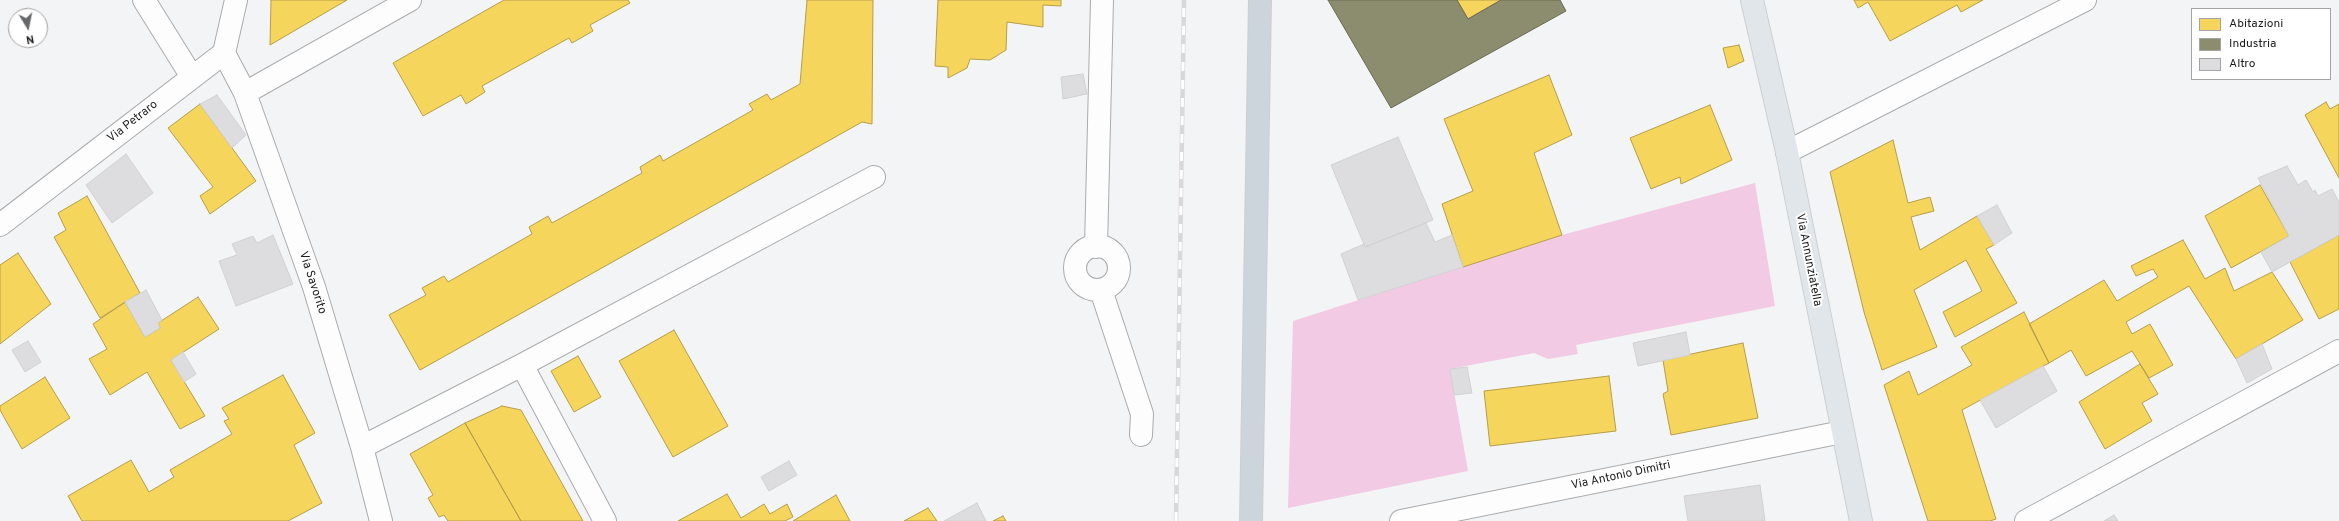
<!DOCTYPE html>
<html>
<head>
<meta charset="utf-8">
<style>
	body { margin:0 }
	#map { position:relative; width:2339px; height:521px; overflow:hidden; background:#f3f4f6; font-family:Overpass,sans-serif }
	canvas { display:block }
	.legend { position:absolute; left:2191px; top:8px; width:140px; height:72px; box-sizing:border-box; background:#fff; border:1px solid #a4a4a5; margin:0; padding:5px 7px; list-style:none; font-size:12px; color:#1c1c1d }
	.legend li { display:flex; align-items:center; gap:8px; height:20px }
	.legend b { width:20px; border:1px solid #a4a4a5 }
	.north { position:absolute; left:8px; top:8px; width:40px; height:40px; box-sizing:border-box; background:#fff; border:1px solid #a4a4a5; border-radius:50%; rotate:170deg; font-size:11px; font-weight:700; line-height:16px; text-align:center; color:#1c1c1d }
	.north::after { content:''; display:block; margin:auto; width:14px; height:18px; background:#676869; clip-path:polygon(50% 0,100% 100%,50% 72%,0 100%) }
</style>
</head>
<body>
<div id="map">
<canvas width="2339" height="521"></canvas>
<ul class="legend">
<li><b style="height:11px;background:#f6d55c"></b>Abitazioni</li>
<li><b style="height:11px;background:#8c8c6e"></b>Industria</li>
<li><b style="height:11px;background:#dddddf"></b>Altro</li>
</ul>
<div class="north">N</div>
</div>
<script>
const ctx = document.querySelector('canvas').getContext('2d');
ctx.lineJoin = 'round';
function fill(path, color) { ctx.fillStyle = color; ctx.fill(path, 'evenodd'); }
const toPath = rows => new Path2D(rows.map(r => 'M' + r).join(''));
function trace(path, color, width, dash) { ctx.strokeStyle = color; ctx.lineWidth = width; ctx.lineCap = dash ? 'butt' : 'round'; ctx.setLineDash(dash || []); ctx.stroke(path); }
function drawText(font, color, halo, rows, align = 'center') {
  ctx.font = font + ' Overpass,sans-serif'; ctx.lineWidth = 4; ctx.setLineDash([]); ctx.textBaseline = 'middle'; ctx.strokeStyle = halo; ctx.fillStyle = color; for (const [text, x, y, turn = 0] of rows) {
    ctx.save(); ctx.translate(x, y); ctx.rotate((+turn || 0) * Math.PI / 180); ctx.textAlign = isNaN(turn) ? turn : align; if (halo) ctx.strokeText(text, 0, 0); ctx.fillText(text, 0, 0); ctx.restore();
  }
}
fill(toPath([
	[1755,183,1775,306,1576,345,1578,354,1548,359,1534,353,1450,369,1468,471,1288,508,1293,321,1562,235]
]), '#f2cae3');
const homes = toPath([
	[271,0,347,0,270,45,271,0],
	[504,0,628,0,630,3,590,25,593,31,572,43,569,38,482,86,485,92,466,104,461,95,423,116,393,63,504,0],
	[807,0,873,0,872,124,862,122,420,370,389,315,426,295,422,288,444,276,448,282,532,234,529,227,548,216,552,223,642,173,640,167,660,155,663,161,753,110,749,104,767,94,771,100,800,84,807,0],
	[938,0,1061,0,1061,6,1043,5,1043,27,1007,22,1006,50,990,60,970,59,967,68,948,78,948,67,935,66,938,0],
	[1457,0,1501,0,1468,19,1457,0],
	[1854,0,1983,0,1961,12,1957,5,1890,41,1868,2,1858,8,1854,0],
	[1739,45,1744,61,1728,68,1723,48,1739,45],
	[1549,75,1572,135,1534,153,1562,235,1463,267,1442,204,1473,191,1444,119,1549,75],
	[2326,102,2330,109,2339,104,2339,178,2305,115,2326,102],
	[200,104,256,181,210,214,200,196,213,187,168,128,200,104],
	[1710,105,1732,160,1681,184,1680,177,1651,189,1630,138,1710,105],
	[1893,140,1908,203,1930,197,1934,211,1911,217,1920,250,1977,216,1994,245,1986,249,2017,303,1955,337,1943,312,1982,291,1966,260,1914,290,1937,347,1882,370,1864,312,1830,172,1893,140],
	[2260,185,2289,236,2231,268,2205,216,2260,185],
	[87,196,140,293,100,318,54,237,66,230,58,213,87,196],
	[2339,235,2339,309,2319,319,2290,262,2339,235],
	[2183,240,2205,279,2225,268,2234,291,2272,272,2303,320,2236,359,2189,286,2126,322,2132,334,2150,324,2173,365,2149,378,2132,351,2086,376,2071,350,2049,363,2029,324,2104,280,2117,301,2158,277,2153,269,2136,276,2131,266,2183,240],
	[18,253,51,304,0,344,0,265,18,253],
	[198,297,219,329,171,360,205,416,180,429,147,372,110,395,89,359,107,349,93,324,125,302,145,337,160,328,158,323,198,297],
	[2024,312,2049,363,1962,410,1996,519,1990,521,1928,521,1884,385,1909,371,1918,395,1972,365,1961,347,2024,312],
	[674,330,728,426,673,457,619,361,674,330],
	[1743,343,1758,418,1671,435,1663,394,1668,391,1663,360,1743,343],
	[578,356,601,397,574,412,551,371,578,356],
	[2140,364,2158,394,2142,403,2152,421,2105,449,2079,402,2140,364],
	[283,375,315,433,294,445,322,503,288,521,82,521,68,496,131,460,149,492,174,477,170,470,232,434,224,421,229,419,222,408,283,375],
	[1609,376,1616,431,1490,446,1484,391,1609,376],
	[45,377,70,418,22,449,0,410,0,406,45,377],
	[502,406,521,410,583,521,521,521,465,423,502,406],
	[465,423,521,521,448,521,444,515,439,517,428,498,433,495,410,454,465,423],
	[727,494,741,518,764,504,770,514,787,504,793,517,785,521,678,521,727,494],
	[836,495,850,521,793,521,836,495],
	[928,508,937,521,904,521,928,508],
	[1003,516,1006,521,993,521,1003,516]
]);
fill(homes, '#f6d55c');
trace(homes, '#b59e49', 1);
const industry = toPath([
	[1328,0,1457,0,1468,19,1501,0,1560,0,1566,11,1391,108,1328,0]
]);
fill(industry, '#8c8c6e');
trace(industry, '#6a6a56', 1);
const building = toPath([
	[1083,74,1087,94,1063,99,1061,77,1083,74],
	[217,95,246,135,232,148,200,104,217,95],
	[1398,137,1433,220,1365,247,1331,165,1398,137],
	[126,154,153,193,112,223,86,185,126,154],
	[2287,166,2298,185,2306,180,2313,192,2315,190,2318,196,2332,189,2339,202,2339,235,2272,272,2261,252,2289,236,2258,178,2287,166],
	[1997,205,2012,233,1994,245,1977,216,1997,205],
	[1426,223,1435,242,1452,235,1463,267,1358,300,1341,254,1364,244,1365,247,1426,223],
	[273,235,293,284,236,306,219,261,237,255,232,244,253,236,257,243,273,235],
	[146,290,162,320,158,323,160,328,145,337,125,302,146,290],
	[1686,332,1690,355,1638,366,1633,343,1686,332],
	[28,341,41,362,25,372,12,350,28,341],
	[2262,344,2272,369,2247,383,2236,359,2262,344],
	[183,352,196,374,184,382,171,360,183,352],
	[2043,366,2057,391,1996,428,1980,400,2043,366],
	[1467,367,1472,393,1454,395,1450,369,1467,367],
	[789,461,797,475,769,491,761,477,789,461],
	[1760,485,1765,521,1688,521,1684,496,1760,485],
	[977,503,986,521,944,521,977,503],
	[2114,515,2118,521,2104,521,2114,515]
]);
fill(building, '#dddddf');
trace(building, '#d1d1d3', 1);
const minor = toPath([
	[144,0,192,77],
	[224,53,245,93,314,287,362,447,381,521],
	[245,93,410,0],
	[1787,152,2085,0],
	[0,225,224,53,236,0],
	'1075 268a22 22 0 1 1 44 0a22 22 0 1 1-44 0Z',
	[1096,247,1102,0],
	[1101,290,1142,414,1141,435],
	[522,365,605,521],
	[362,447,522,365,874,177],
	[1401,521,1842,432],
	[2026,521,2339,351]
]);
const major = toPath([
	[1752,0,1787,152,1861,521]
]);
const highway = toPath([
	[1251,521,1260,0]
]);
trace(minor, '#aaabac', 24);
trace(major, '#cececf', 24);
trace(highway, '#cececf', 24);
trace(minor, '#fdfdfe', 22);
trace(major, '#e0e6e9', 22);
trace(highway, '#cdd5dc', 22);
const rail = toPath([
	[1176,521,1184,0]
]);
trace(rail, '#d8d8d9', 4.5);
trace(rail, '#fff', 3, [9]);
drawText('12px', '#1c1c1d', '#fff', [
	["Via Petraro",133,122,-38],
	["Via Annunziatella",1808,260,79],
	["Via Savorito",312,283,72],
	["Via Antonio Dimitri",1621,476,-12]
]);
</script>
</body>
</html>
